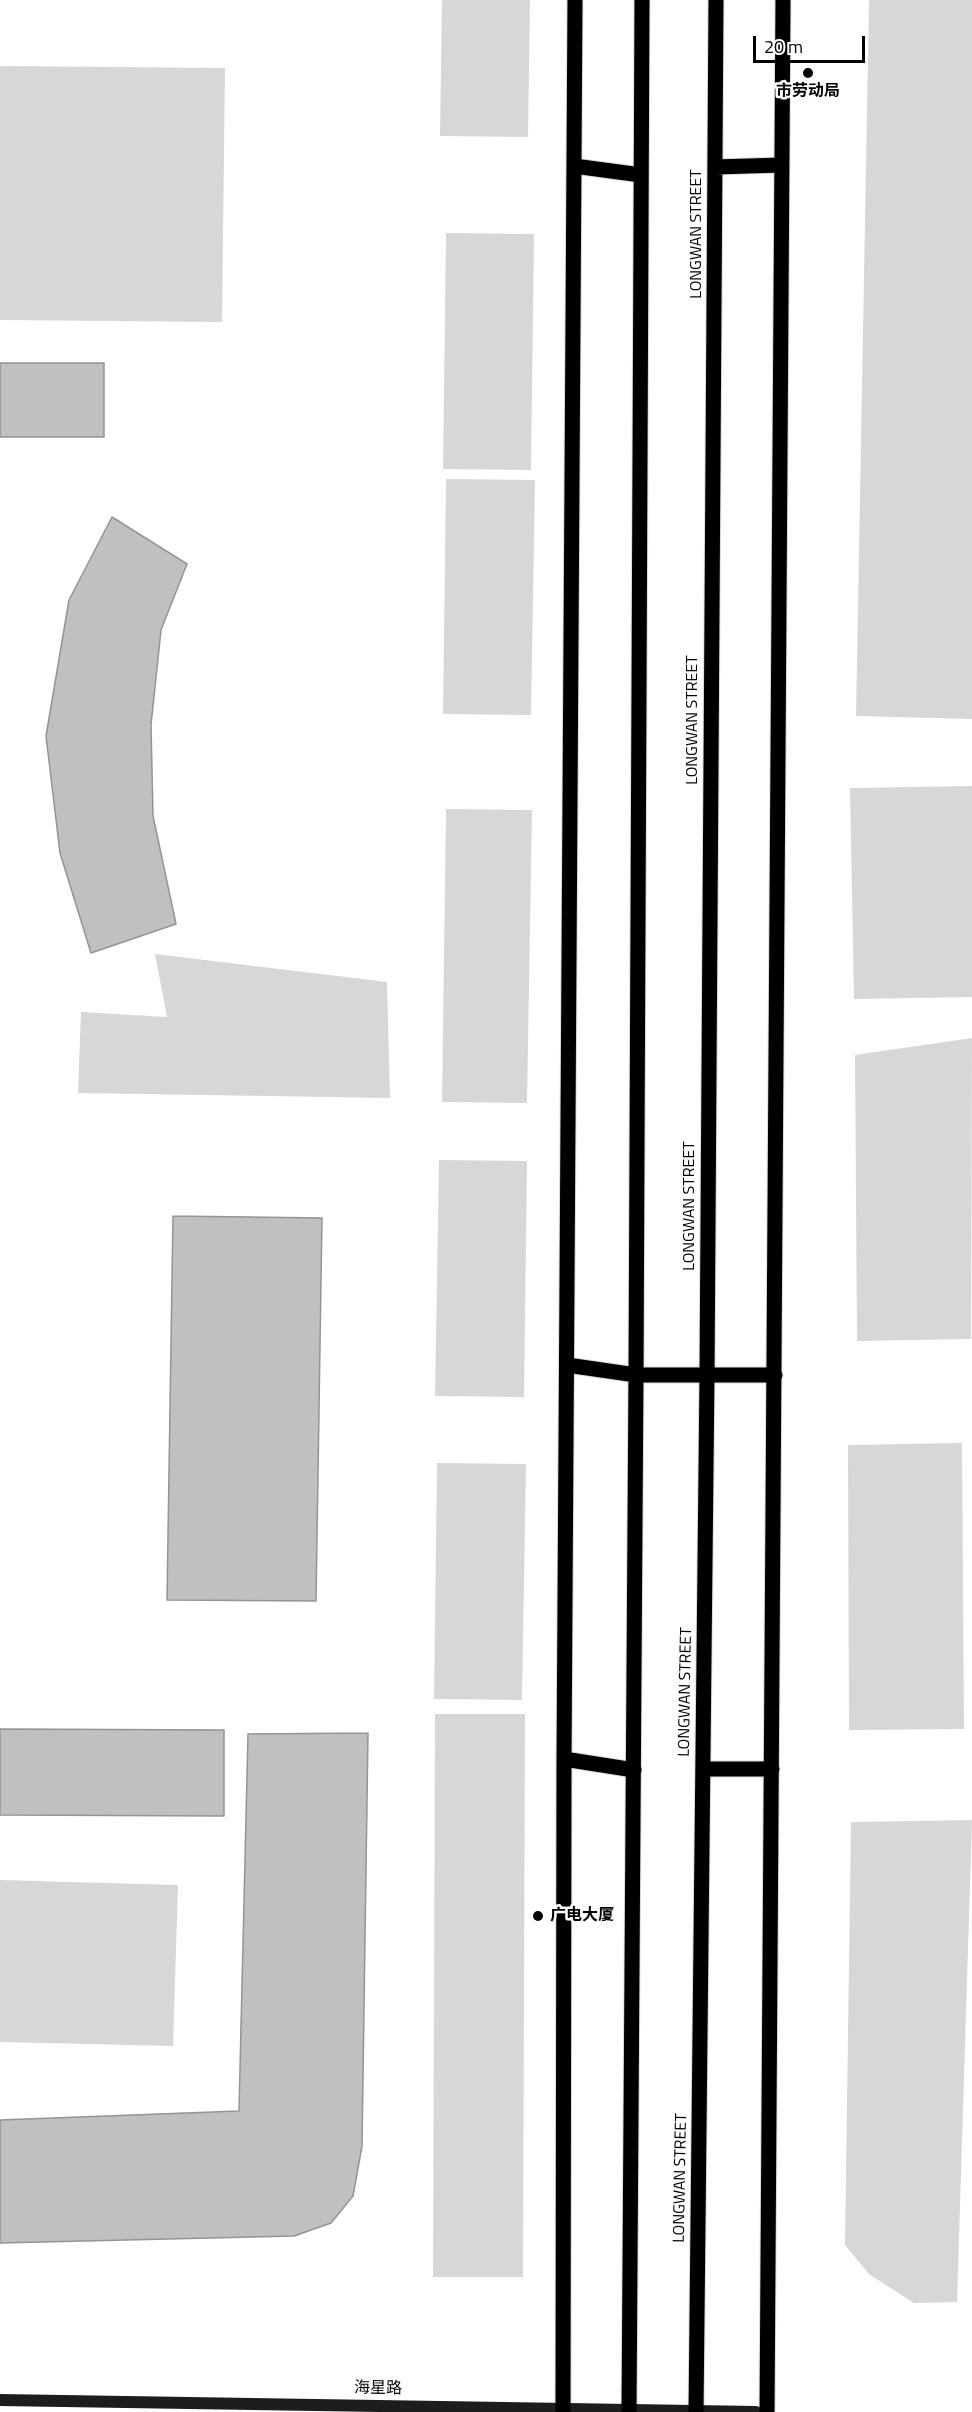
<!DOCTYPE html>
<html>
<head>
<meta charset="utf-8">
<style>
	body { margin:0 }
	#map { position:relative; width:972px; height:2412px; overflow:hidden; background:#fff; font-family:"Titillium Web",sans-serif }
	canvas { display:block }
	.scale { position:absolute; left:753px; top:36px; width:112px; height:27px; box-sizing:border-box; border:3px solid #000; border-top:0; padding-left:8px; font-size:18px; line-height:21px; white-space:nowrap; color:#000; -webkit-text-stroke:4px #fff; paint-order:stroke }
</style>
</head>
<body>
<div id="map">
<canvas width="972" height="2412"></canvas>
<div class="scale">20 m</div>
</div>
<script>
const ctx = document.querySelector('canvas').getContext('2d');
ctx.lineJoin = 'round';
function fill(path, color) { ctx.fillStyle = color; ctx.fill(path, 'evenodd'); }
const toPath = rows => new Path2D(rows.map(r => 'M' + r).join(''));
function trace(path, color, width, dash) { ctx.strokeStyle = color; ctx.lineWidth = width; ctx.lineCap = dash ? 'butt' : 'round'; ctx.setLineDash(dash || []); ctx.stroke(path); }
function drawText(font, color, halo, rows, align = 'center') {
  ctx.font = font + ' "Titillium Web","Noto Sans SC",sans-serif'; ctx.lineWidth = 5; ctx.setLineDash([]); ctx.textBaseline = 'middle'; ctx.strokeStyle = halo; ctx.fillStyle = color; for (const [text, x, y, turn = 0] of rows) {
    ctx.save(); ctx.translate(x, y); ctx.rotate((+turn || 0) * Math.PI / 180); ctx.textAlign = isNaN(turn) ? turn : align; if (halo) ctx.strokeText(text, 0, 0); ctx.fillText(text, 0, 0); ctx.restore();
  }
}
fill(toPath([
	[442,0,530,0,528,137,440,136],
	[869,0,972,0,972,719,856,716],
	[0,66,225,68,222,322,0,320],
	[446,233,534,234,531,470,443,469],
	[446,479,535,480,531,715,443,714],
	[972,786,972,997,854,999,850,788],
	[446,809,532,810,527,1103,442,1102],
	[155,954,387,982,390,1098,78,1093,81,1012,167,1017],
	[972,1038,971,1339,857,1341,855,1055],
	[439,1160,527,1161,524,1397,435,1396],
	[962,1443,964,1729,849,1730,848,1445],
	[437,1463,526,1464,522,1700,434,1699],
	[435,1714,525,1714,523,2277,433,2277],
	[972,1820,957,2302,914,2303,869,2274,845,2245,851,1822],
	[0,1880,178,1885,173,2046,0,2042]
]), '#d7d7d7');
const building = toPath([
	[0,363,104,363,104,437,0,437,0,363],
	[112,517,187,564,161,630,151,725,153,816,176,924,91,953,60,853,46,736,69,600,112,517],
	[173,1216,322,1218,316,1601,167,1600,173,1216],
	[0,1729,224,1730,224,1816,0,1815,0,1729],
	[368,1733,362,2146,353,2196,331,2223,294,2236,0,2243,0,2120,239,2111,248,1734,368,1733]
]);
fill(building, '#c0c0c0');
trace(building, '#949494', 1.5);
const primary = toPath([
	[574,166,641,175],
	[715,167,782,165],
	[567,1365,636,1375,775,1375],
	[564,1759,634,1770],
	[703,1769,772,1769],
	[563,2412,564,1759,575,0],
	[629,2412,636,1375,642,0],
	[696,2412,707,1375,716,0],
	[767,2412,783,0]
]);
trace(primary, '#dbdbdb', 17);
trace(toPath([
	[0,2400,756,2412]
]), '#1d1d1d', 12);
trace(primary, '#000', 15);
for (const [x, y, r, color] of [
	[808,73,6,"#000"],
	[538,1916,6,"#000"]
]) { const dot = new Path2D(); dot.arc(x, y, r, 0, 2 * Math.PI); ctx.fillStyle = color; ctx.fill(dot); trace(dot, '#fff', 2); }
drawText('bold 16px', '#000', '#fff', [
	["市劳动局",808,92],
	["广电大厦",550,1916,"left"]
]);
drawText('16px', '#000', '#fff', [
	["LONGWAN STREET",697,234,-90],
	["LONGWAN STREET",693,720,-90],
	["LONGWAN STREET",690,1206,-90],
	["LONGWAN STREET",686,1692,-89],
	["LONGWAN STREET",681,2178,-89],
	["海星路",378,2389,1]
]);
</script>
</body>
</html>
